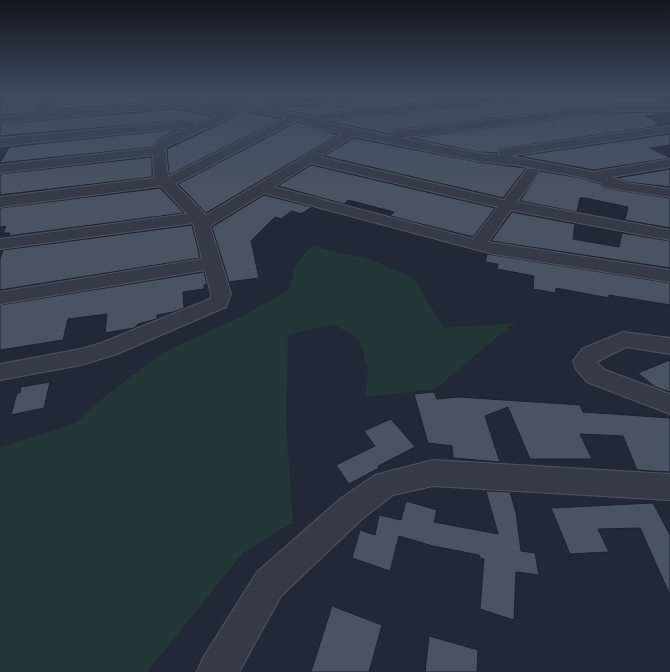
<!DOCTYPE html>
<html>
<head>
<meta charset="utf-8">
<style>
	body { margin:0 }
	canvas { display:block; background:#212936 }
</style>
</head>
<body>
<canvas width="670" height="672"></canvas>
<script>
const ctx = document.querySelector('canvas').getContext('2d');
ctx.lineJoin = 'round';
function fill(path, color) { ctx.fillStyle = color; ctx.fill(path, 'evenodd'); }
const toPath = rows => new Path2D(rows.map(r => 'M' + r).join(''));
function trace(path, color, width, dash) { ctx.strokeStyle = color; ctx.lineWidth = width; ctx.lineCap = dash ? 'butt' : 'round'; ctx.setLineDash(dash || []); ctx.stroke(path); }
fill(toPath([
	[311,246,372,260,413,278,444,328,514,323,435,389,366,397,368,370,359,339,333,324,288,335,286,425,293,522,243,553,147,672,0,672,0,447,74,424,108,394,162,353,247,314,289,290,295,266]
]), '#243638');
const building = toPath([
	[11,95,44,95,38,112,0,115,0,96,11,95],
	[57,95,163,95,164,101,52,110,57,95],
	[176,95,198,95,200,100,208,103,282,119,169,175,167,149,236,116,237,114,235,110,178,100,176,95],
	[212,95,321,95,266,100,260,103,261,106,212,95],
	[370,95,493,95,311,115,272,108,364,99,370,95],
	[536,95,652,95,664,104,616,104,395,130,389,134,328,121,530,99,536,95],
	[174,109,213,116,196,123,190,120,0,136,0,124,174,109],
	[616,112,670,113,645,116,660,123,655,124,660,126,505,148,500,149,498,153,478,152,410,138,616,112],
	[297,122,317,129,338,135,206,213,178,184,297,122],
	[179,129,160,138,152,147,0,163,9,147,179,129],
	[670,134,670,145,650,148,670,158,594,170,518,156,670,134],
	[354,138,478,162,526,168,503,198,324,156,354,138],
	[152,157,152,177,0,195,0,174,152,157],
	[311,165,495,208,473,237,390,216,394,212,348,200,344,204,278,186,311,165],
	[670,169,670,187,627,182,617,178,670,169],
	[540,171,581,178,600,184,603,188,670,198,670,228,625,220,628,207,585,198,580,198,577,212,520,201,540,171],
	[160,188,184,213,8,236,10,233,3,233,6,226,0,227,0,208,160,188],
	[264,195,312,207,301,214,292,211,281,219,275,217,251,241,259,278,229,282,212,227,264,195],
	[512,212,575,224,573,239,619,247,622,233,670,241,670,268,491,241,512,212],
	[192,225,200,258,0,290,0,259,3,250,192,225],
	[487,254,670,283,670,305,609,295,609,298,556,288,555,293,533,289,534,276,497,269,498,264,485,262,487,254],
	[204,272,207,284,204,285,204,289,183,292,184,308,173,312,157,315,157,319,138,324,134,328,105,333,107,314,68,319,63,340,0,350,0,305,204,272],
	[670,360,670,392,655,387,638,373,670,360],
	[50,382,44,408,11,415,17,393,20,393,21,387,50,382],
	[434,392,437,399,459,397,580,405,583,412,670,418,670,472,637,470,623,436,580,434,592,459,530,459,508,407,485,416,500,462,453,458,452,446,428,443,414,394,434,392],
	[391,419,415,447,378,466,379,468,349,484,336,465,375,446,364,431,391,419],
	[486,491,510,492,516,513,521,551,535,553,539,575,516,572,514,620,480,609,484,559,480,558,479,555,433,546,399,536,390,571,352,558,360,530,375,535,379,515,401,520,406,501,437,510,434,522,498,534,486,491],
	[653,503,670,535,670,595,640,528,598,529,609,552,570,554,551,508,653,503],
	[332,606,382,625,369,672,311,672,332,606],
	[429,636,478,650,477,672,425,672,429,636]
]);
fill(building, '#495361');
trace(building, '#1c222d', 1);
const minor = toPath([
	[46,95,56,95,50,112,166,102,164,95,174,95,177,101,227,111,235,111,236,113,235,115,169,145,165,148,168,177,287,118,208,102,201,99,199,95,209,95,214,98,311,117,316,115,505,95,535,95,530,98,319,121,390,136,391,133,395,131,616,105,670,105,670,111,616,111,400,138,478,153,500,155,499,153,501,150,505,149,670,126,670,132,509,156,594,172,670,159,670,167,611,177,627,183,670,189,670,197,608,188,603,187,601,183,581,177,517,165,478,161,354,136,320,157,504,200,527,169,537,169,539,172,517,202,670,230,670,240,511,210,488,242,670,270,670,282,493,254,264,193,210,226,231,294,226,307,117,354,81,365,0,380,0,364,81,349,101,343,210,299,211,294,205,270,0,304,0,292,202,259,193,223,0,249,0,239,187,214,161,186,0,207,0,197,154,178,153,155,0,173,0,165,153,148,161,139,188,127,0,146,0,138,190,121,194,122,195,125,218,115,174,107,0,123,0,117,39,113,46,95],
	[297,120,317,128,342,134,206,215,175,184,297,120],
	[311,163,498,207,473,239,274,187,311,163],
	[335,95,369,95,364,98,266,107,261,104,266,101,335,95],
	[623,332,670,338,670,354,626,347,598,361,598,364,605,370,670,394,670,414,587,382,576,369,573,361,582,349,623,332],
	[433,460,670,474,670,500,433,486,393,495,362,519,281,596,239,672,197,672,203,658,257,572,340,499,375,475,433,460]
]);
trace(minor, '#4f5661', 2);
fill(minor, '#343b46');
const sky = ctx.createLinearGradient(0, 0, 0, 189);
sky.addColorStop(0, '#12171e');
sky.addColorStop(0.5, '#3d495d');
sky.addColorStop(1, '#3d495d00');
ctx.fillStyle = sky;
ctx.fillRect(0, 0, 670, 189);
</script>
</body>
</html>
